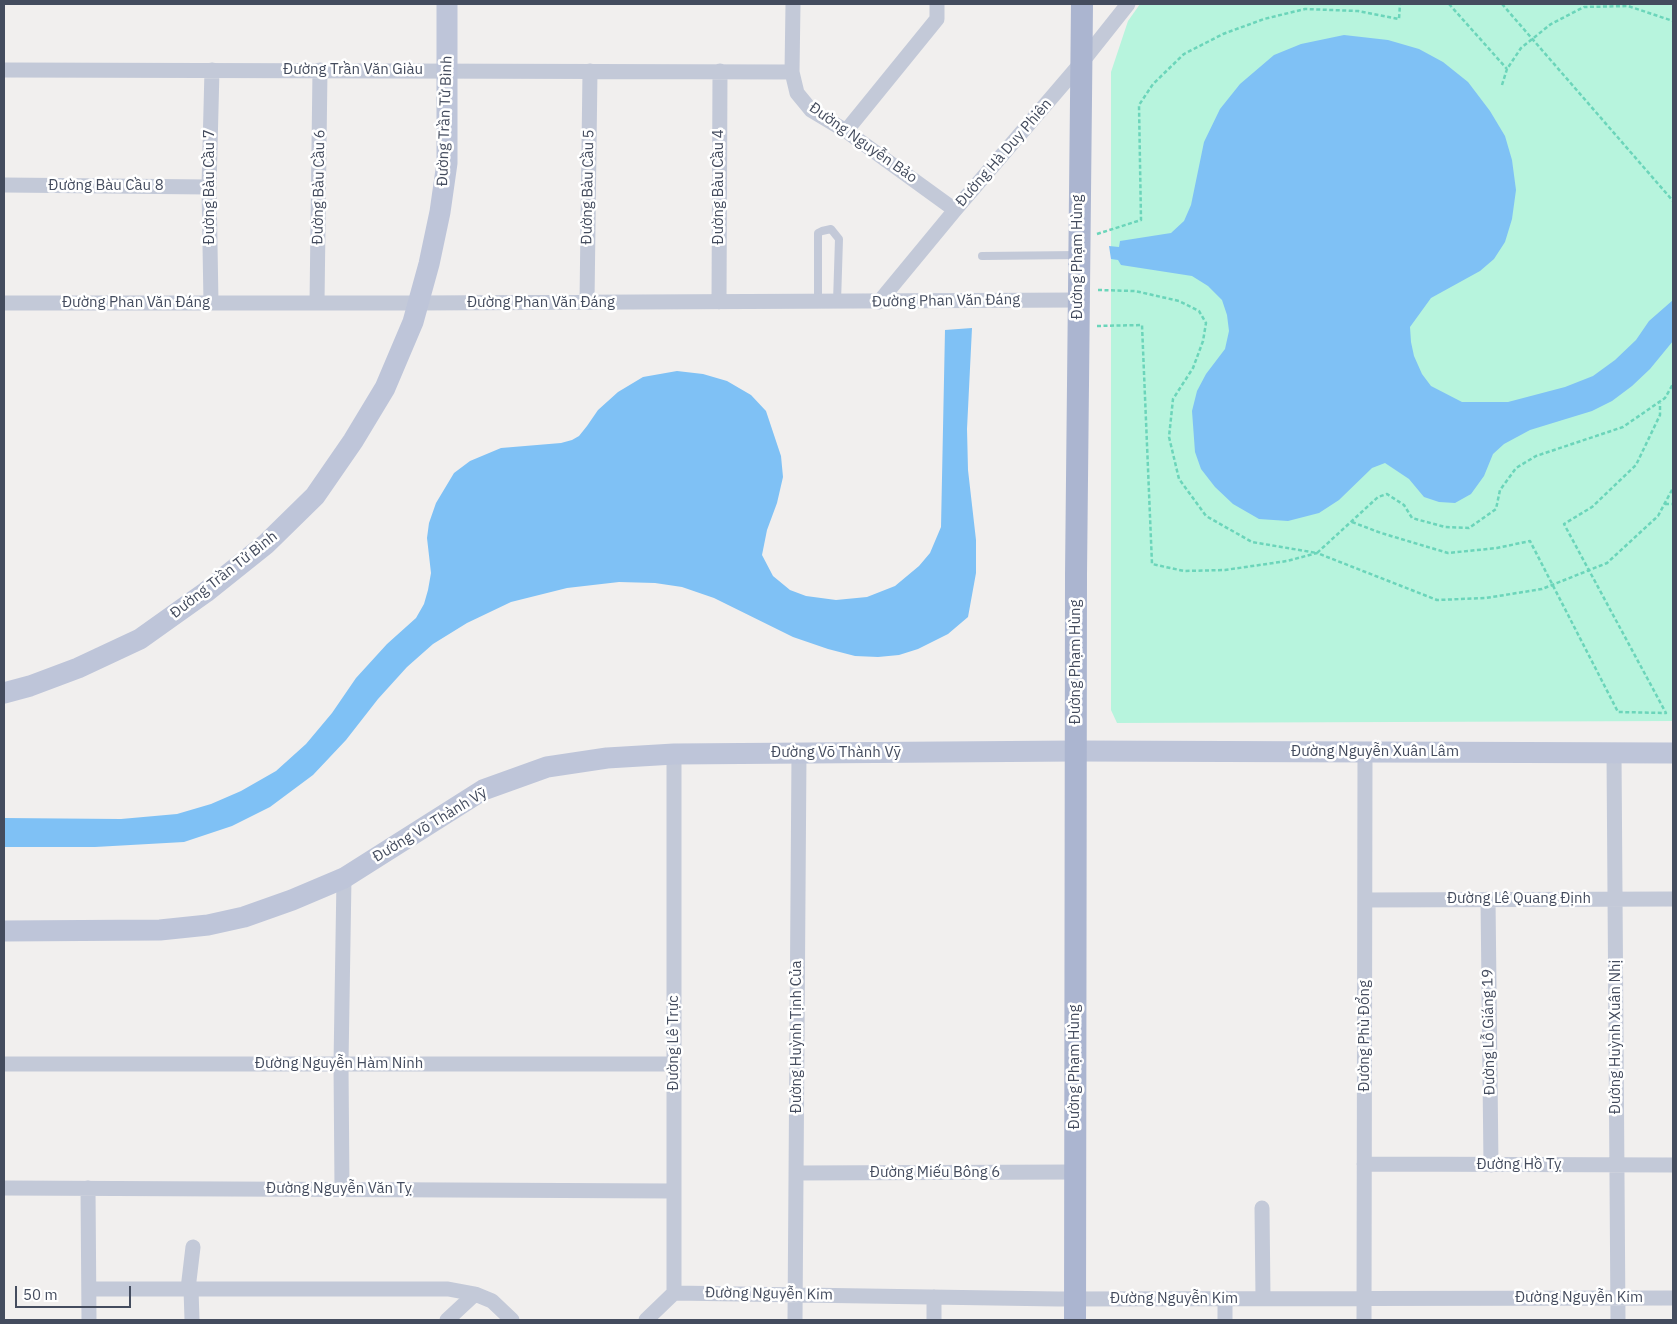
<!DOCTYPE html>
<html>
<head>
<meta charset="utf-8">
<style>
	body { margin:0 }
	#map { position:relative; width:1677px; height:1324px; overflow:hidden; background:#f1efee; font-family:"IBM Plex Sans",sans-serif }
	canvas { display:block }
	.frame { position:absolute; inset:0; border:5px solid #444c5e; pointer-events:none }
	.scale { position:absolute; left:15px; top:1286px; width:116px; height:22px; box-sizing:border-box; border:2px solid #444c5e; border-top:0; padding-left:6px; font-size:15px; line-height:18px; white-space:nowrap; color:#444c5e; -webkit-text-stroke:4px #fff; paint-order:stroke }
</style>
</head>
<body>
<div id="map">
<canvas width="1677" height="1324"></canvas>
<div class="frame"></div>
<div class="scale">50 m</div>
</div>
<script>
const ctx = document.querySelector('canvas').getContext('2d');
ctx.lineJoin = 'round';
function fill(path, color) { ctx.fillStyle = color; ctx.fill(path, 'evenodd'); }
const toPath = rows => new Path2D(rows.map(r => 'M' + r).join(''));
function trace(path, color, width, dash) { ctx.strokeStyle = color; ctx.lineWidth = width; ctx.lineCap = dash ? 'butt' : 'round'; ctx.setLineDash(dash || []); ctx.stroke(path); }
function drawText(font, color, halo, rows, align = 'center') {
  ctx.font = font + ' "IBM Plex Sans",sans-serif'; ctx.lineWidth = 5; ctx.setLineDash([]); ctx.textBaseline = 'middle'; ctx.strokeStyle = halo; ctx.fillStyle = color; for (const [text, x, y, turn = 0] of rows) {
    ctx.save(); ctx.translate(x, y); ctx.rotate((+turn || 0) * Math.PI / 180); ctx.textAlign = isNaN(turn) ? turn : align; if (halo) ctx.strokeText(text, 0, 0); ctx.fillText(text, 0, 0); ctx.restore();
  }
}
fill(toPath([
	[1140,4,1673,4,1673,721,1117,723,1111,710,1111,72,1128,21]
]), '#b7f4dd');
fill(toPath([
	[1344,35,1388,40,1419,49,1443,62,1468,82,1490,111,1505,136,1512,160,1516,190,1512,219,1505,242,1494,259,1480,271,1431,298,1410,327,1411,342,1414,356,1422,374,1431,386,1462,402,1508,402,1565,387,1593,376,1615,360,1636,340,1649,321,1673,300,1673,341,1650,369,1632,386,1612,401,1592,411,1530,430,1504,444,1493,454,1484,476,1471,494,1455,503,1439,502,1424,497,1409,479,1385,463,1372,468,1339,500,1319,513,1288,521,1259,519,1233,504,1215,487,1201,469,1195,452,1192,411,1197,391,1206,374,1225,349,1229,331,1227,315,1222,300,1208,286,1192,276,1121,265,1118,260,1111,259,1109,246,1119,247,1120,241,1171,233,1184,221,1191,205,1204,142,1220,109,1240,84,1274,55,1301,44],
	[972,328,967,429,968,470,976,540,976,573,968,617,948,634,918,649,899,655,878,657,855,656,828,649,793,637,714,598,682,587,655,583,619,582,567,588,511,602,467,623,433,644,407,667,378,699,346,740,313,775,270,807,232,826,184,842,95,847,4,847,4,818,121,819,177,814,211,804,241,791,276,771,306,744,332,713,356,678,387,644,416,618,424,604,428,590,431,573,427,538,429,523,436,503,454,473,470,461,501,448,561,443,572,440,579,436,587,426,598,410,618,392,643,377,677,371,703,374,727,381,751,395,766,411,781,456,783,477,777,503,767,530,762,555,773,576,790,590,806,596,836,600,867,597,895,586,919,566,930,553,941,527,945,330]
]), '#7fc1f5');
trace(toPath([
	[1449,4,1507,69],
	[1502,4,1673,201],
	[1502,85,1507,69,1521,48,1551,24,1584,7,1628,6,1673,21],
	[1097,234,1141,220,1139,105,1153,84,1184,54,1223,34,1264,19,1305,9,1358,11,1399,19,1400,4],
	[1098,290,1135,291,1179,301,1199,311,1206,323,1203,341,1193,368,1173,399,1169,437,1179,479,1206,516,1252,542,1317,553,1378,497,1387,494,1404,505,1412,518,1445,527,1469,528,1496,509,1500,490,1516,468,1536,456,1623,427,1665,398,1673,384],
	[1097,326,1142,325,1152,564,1184,571,1225,570,1287,561,1317,553,1437,600,1486,598,1542,589,1607,563,1658,516,1673,488],
	[1665,504,1673,504],
	[1352,522,1381,533,1448,553,1497,548,1530,541,1618,712,1666,713,1564,524,1592,507,1636,465,1660,415,1660,403]
]), '#6bd5ba', 2.5, [4, 2.5]);
trace(toPath([
	[982,256,1078,255],
	[818,302,818,233,822,231,831,229,839,239,837,302]
]), '#c3c9d8', 8);
trace(toPath([
	[793,4,792,72,797,93,811,110,846,131,955,210],
	[4,70,792,72],
	[846,131,937,19,937,4],
	[4,185,209,187],
	[587,302,590,71],
	[719,302,720,71],
	[879,302,955,210,1082,62,1128,4],
	[4,303,418,303,1078,300],
	[211,303,209,187,212,70],
	[317,303,320,70],
	[1614,753,1618,1320],
	[1488,899,1491,1165],
	[1365,900,1673,899],
	[4,1064,674,1064],
	[1364,1164,1673,1165],
	[796,1173,1075,1172],
	[4,1188,674,1191],
	[88,1188,89,1320],
	[342,1189,341,1064,344,878],
	[1262,1208,1263,1298],
	[89,1289,448,1289,475,1294,492,1301,512,1320],
	[188,1289,193,1247],
	[191,1289,192,1320],
	[674,1293,1058,1299,1673,1298],
	[447,1320,475,1294],
	[646,1320,674,1293,674,754],
	[795,1320,799,753],
	[934,1320,934,1297],
	[1225,1320,1225,1298],
	[1364,1320,1365,752]
]), '#c3c9d8', 15);
trace(toPath([
	[4,693,30,686,78,668,140,639,206,592,266,544,315,496,353,441,385,388,413,322,429,264,440,212,447,163,447,4],
	[4,931,160,930,208,925,244,917,292,900,344,878,483,790,547,767,607,758,674,754,1076,751,1673,753]
]), '#bec5d9', 21);
trace(toPath([
	[1075,1320,1076,574,1082,4]
]), '#abb5d0', 22);
drawText('15px', '#444c5e', '#fff', [
	["Đường Trần Văn Giàu",353,70],
	["Đường Trần Tử Bình",445,121,-88],
	["Đường Nguyễn Bảo",863,143,35],
	["Đường Hà Duy Phiên",1004,153,-49],
	["Đường Bàu Cầu 8",106,186],
	["Đường Bàu Cầu 7",210,187,-90],
	["Đường Bàu Cầu 6",319,187,-89],
	["Đường Bàu Cầu 5",588,187,-89],
	["Đường Bàu Cầu 4",719,187,-90],
	["Đường Phạm Hùng",1078,257,-90],
	["Đường Phan Văn Đáng",946,301,-1],
	["Đường Phan Văn Đáng",136,303],
	["Đường Phan Văn Đáng",541,303],
	["Đường Trần Tử Bình",224,575,-38],
	["Đường Phạm Hùng",1076,662,-90],
	["Đường Nguyễn Xuân Lâm",1375,752],
	["Đường Võ Thành Vỹ",836,753],
	["Đường Võ Thành Vỹ",430,825,-31],
	["Đường Lê Quang Định",1519,899],
	["Đường Lỗ Giáng 19",1489,1032,-91],
	["Đường Phù Đổng",1365,1036,-90],
	["Đường Huỳnh Tịnh Của",797,1037,-90],
	["Đường Huỳnh Xuân Nhị",1616,1037,-90],
	["Đường Lê Trực",674,1043,-90],
	["Đường Nguyễn Hàm Ninh",339,1064],
	["Đường Phạm Hùng",1075,1067,-90],
	["Đường Hồ Tỵ",1519,1165],
	["Đường Miếu Bông 6",935,1173],
	["Đường Nguyễn Văn Tỵ",339,1189],
	["Đường Nguyễn Kim",769,1294,1],
	["Đường Nguyễn Kim",1579,1298],
	["Đường Nguyễn Kim",1174,1299]
]);
</script>
</body>
</html>
